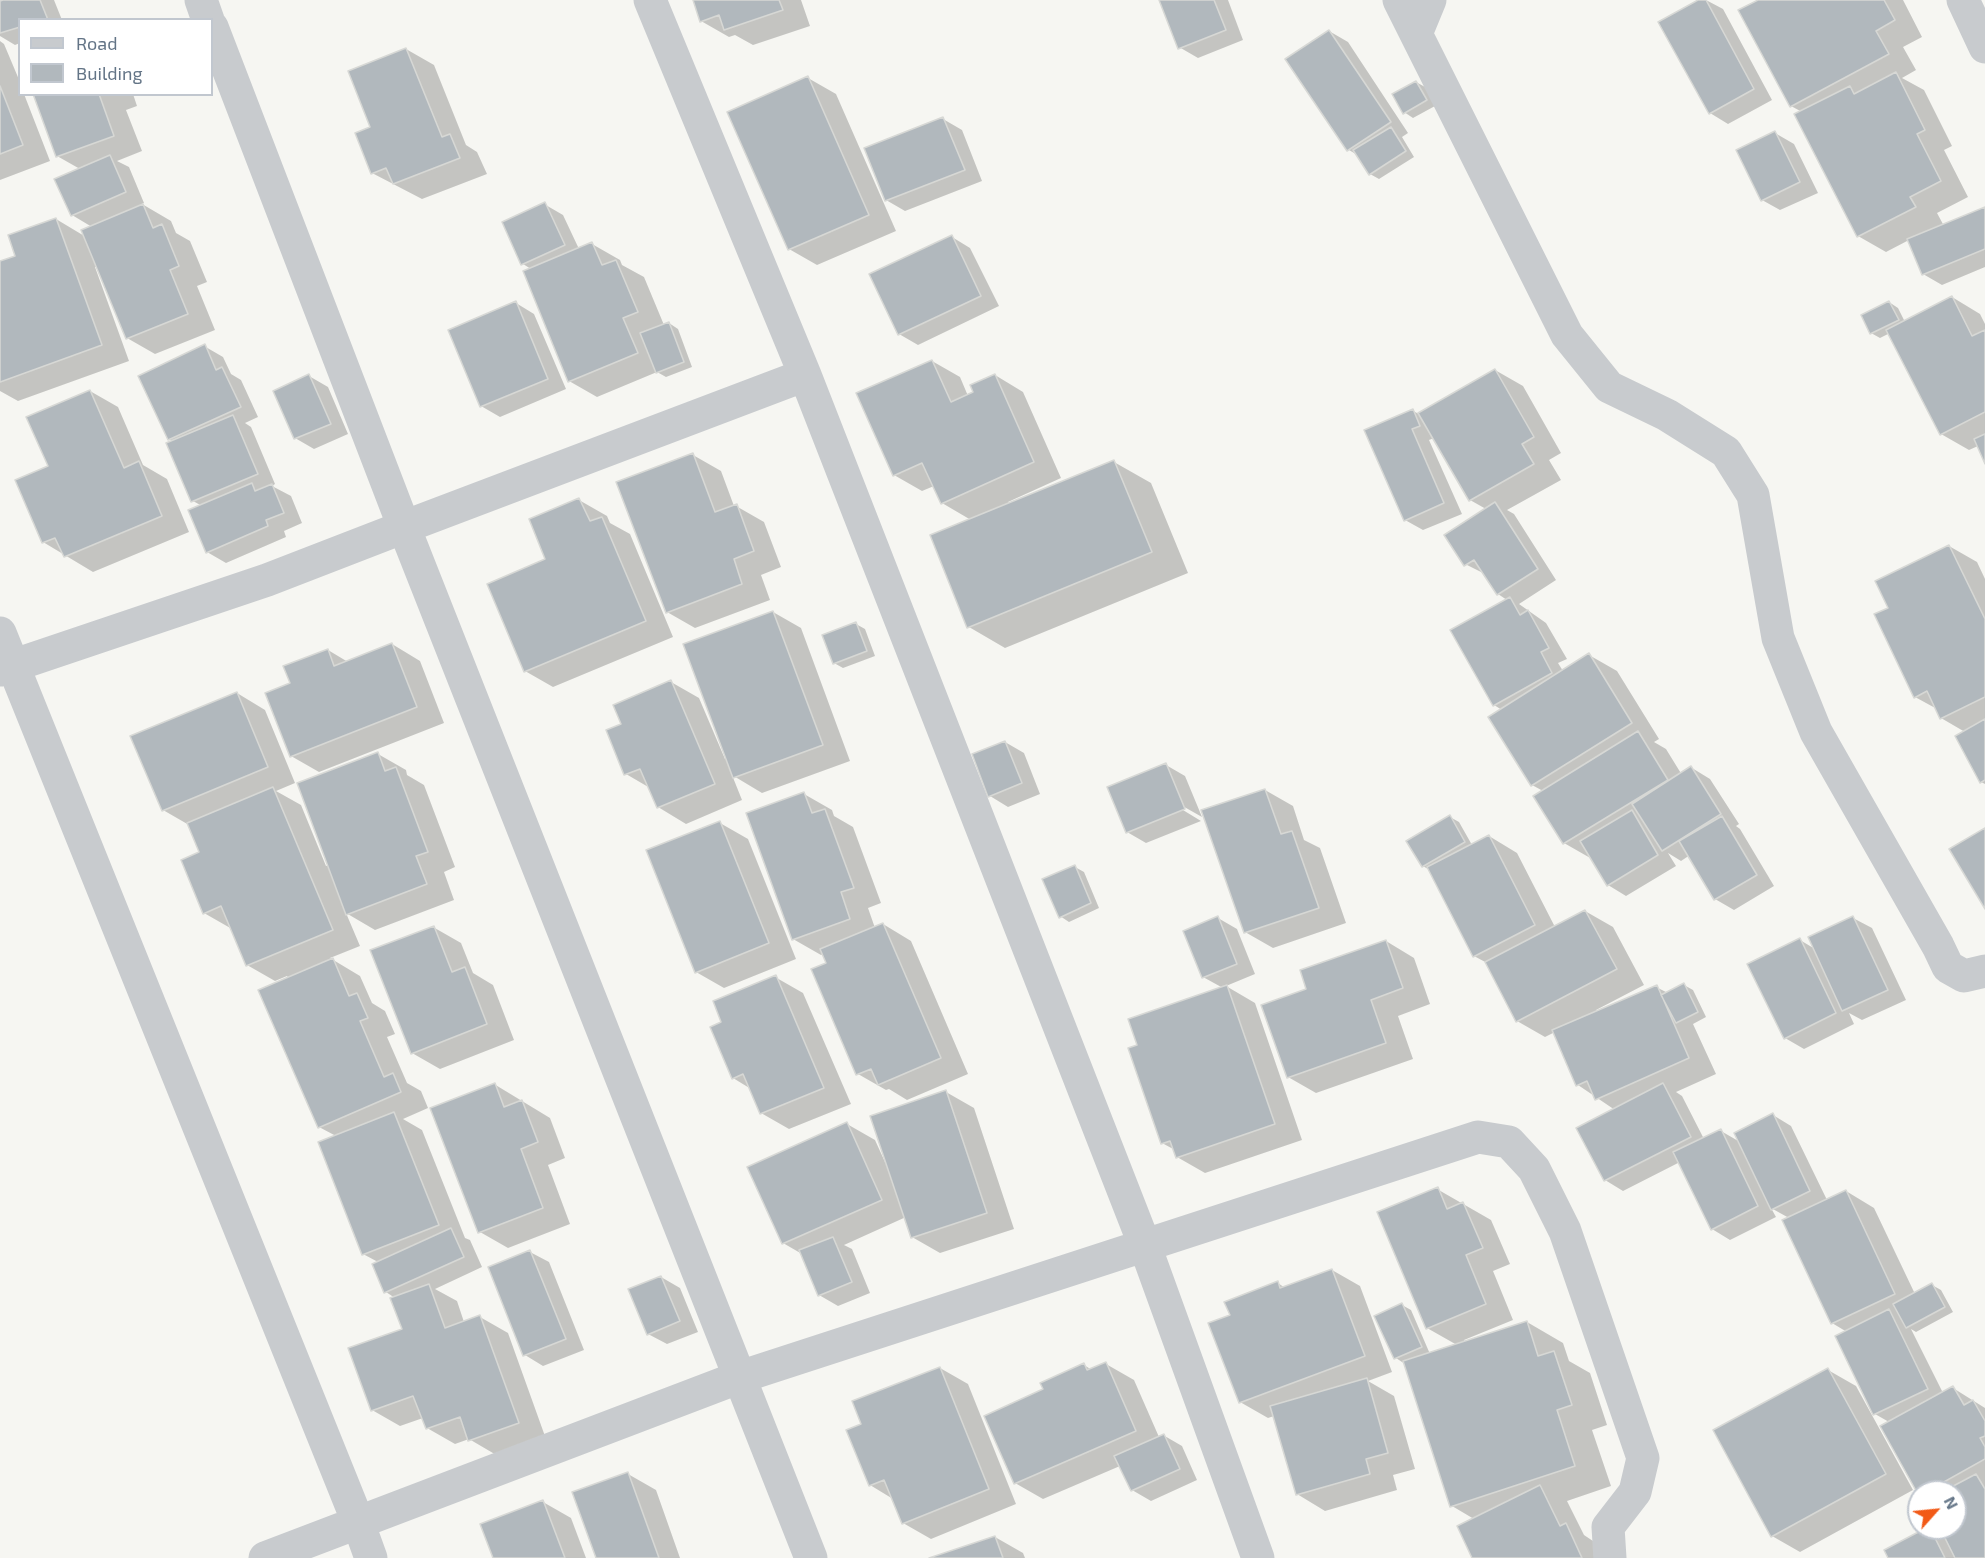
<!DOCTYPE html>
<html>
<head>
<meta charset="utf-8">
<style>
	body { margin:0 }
	#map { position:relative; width:1985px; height:1558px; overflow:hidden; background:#f6f6f2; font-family:"Exo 2",sans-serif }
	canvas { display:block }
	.legend { position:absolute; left:18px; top:18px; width:195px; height:78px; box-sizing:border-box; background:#fff; border:2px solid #c1c7cf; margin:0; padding:8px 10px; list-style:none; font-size:18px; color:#637486 }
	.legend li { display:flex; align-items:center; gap:12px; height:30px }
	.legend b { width:30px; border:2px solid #c1c7cf }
	.north { position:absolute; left:1907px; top:1480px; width:60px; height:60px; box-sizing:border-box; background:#fff; border:2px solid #c1c7cf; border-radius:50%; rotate:63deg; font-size:16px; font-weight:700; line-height:24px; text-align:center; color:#637486 }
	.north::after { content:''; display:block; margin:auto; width:21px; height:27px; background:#f25a17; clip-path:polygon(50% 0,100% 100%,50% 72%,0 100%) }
</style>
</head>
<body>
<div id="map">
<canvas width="1985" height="1558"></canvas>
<ul class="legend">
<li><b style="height:8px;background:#c8cbce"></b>Road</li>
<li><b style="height:16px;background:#b1b8bd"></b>Building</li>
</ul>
<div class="north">N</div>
</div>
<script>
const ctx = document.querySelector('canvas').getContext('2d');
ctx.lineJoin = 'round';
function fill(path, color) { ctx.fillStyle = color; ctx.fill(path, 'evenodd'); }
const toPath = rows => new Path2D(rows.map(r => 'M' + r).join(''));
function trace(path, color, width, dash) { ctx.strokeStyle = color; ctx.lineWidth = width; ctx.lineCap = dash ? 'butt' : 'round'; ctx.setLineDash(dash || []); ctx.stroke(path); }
fill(toPath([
	[7,0,54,0,62,20,20,20,20,43,15,45,0,36,0,3],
	[694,0,801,0,810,26,753,45,735,35,729,37,701,21],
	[1160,0,1228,0,1243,40,1198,58,1179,47],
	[1701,0,1706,0,1723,9,1772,100,1728,124,1710,113],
	[1761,0,1903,0,1922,37,1903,47,1916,70,1902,78,1924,90,1952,146,1944,150,1968,197,1937,213,1944,226,1985,209,1985,267,1942,285,1923,274,1909,240,1886,252,1858,236,1802,112,1791,106],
	[1329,31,1348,42,1408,133,1402,137,1414,157,1379,179,1370,174,1359,156,1349,150],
	[0,41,4,44,20,82,20,94,24,94,50,161,0,180],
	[406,49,434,65,466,145,477,152,487,174,422,199,372,173,372,128],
	[808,78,836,94,896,231,817,265,789,249],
	[1416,82,1425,87,1435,106,1413,118,1404,112],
	[34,94,133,94,137,106,126,110,142,151,117,161,129,167,144,203,142,204,171,221,176,233,190,241,207,282,197,286,215,330,155,354,127,338,98,266,95,267,129,361,18,401,0,391,0,263,17,256,56,219,86,237,92,227,72,215,80,169,57,156],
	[943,119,962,130,982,181,905,211,886,200],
	[1775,133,1794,144,1818,193,1780,210,1762,200],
	[544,204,563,215,579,249,592,244,620,260,622,265,644,277,664,325,669,323,678,329,692,367,666,377,657,372,597,397,569,381,531,269,523,264],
	[952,237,970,248,999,306,918,345,899,334],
	[1952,297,1980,314,1985,324,1985,460,1978,446,1969,450,1941,434,1888,334,1880,338,1871,333,1889,302,1898,308,1905,322],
	[516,303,534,314,566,389,500,417,481,406],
	[204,346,223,357,231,374,241,380,258,417,245,423,251,427,275,484,272,486,291,496,302,523,284,531,286,537,226,563,207,552,202,506,193,501,173,442,169,439],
	[932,361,960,377,968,396,995,375,1023,392,1061,478,1008,502,1009,504,1114,462,1151,483,1188,573,1005,648,969,627,971,520,942,503,934,486,922,491,894,475],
	[1495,370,1523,386,1561,453,1549,460,1561,480,1507,510,1514,514,1556,580,1519,604,1546,623,1567,659,1558,663,1563,671,1589,655,1617,671,1659,739,1654,742,1666,749,1682,775,1692,768,1710,779,1739,824,1736,826,1740,829,1774,886,1734,910,1715,899,1690,855,1681,861,1668,853,1676,866,1626,896,1608,885,1592,859,1564,843,1543,791,1532,785,1502,710,1494,705,1507,600,1498,594,1485,574,1465,564,1486,509,1470,500,1434,438,1429,440,1462,514,1423,530,1405,520,1413,411,1419,414],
	[309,376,328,387,348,434,314,449,295,438],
	[90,391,118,407,143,465,167,479,189,532,93,572,43,542,50,467],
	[693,455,721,471,734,506,736,506,764,522,781,567,761,575,770,600,695,628,667,612],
	[579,500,607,516,610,523,630,534,673,637,553,687,525,671,547,560],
	[1949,546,1977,562,1985,579,1985,784,1981,782,1965,732,1941,718,1937,709,1915,697,1890,608],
	[773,612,801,628,850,761,762,793,732,775,742,800,686,824,658,807,650,788,626,774,623,725,671,682,699,698,725,759,727,758],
	[856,624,865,629,875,656,843,668,834,663],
	[392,644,420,661,444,723,319,772,291,756,292,684,328,650,348,662],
	[237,693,265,710,295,783,276,791,301,805,326,866,329,865,378,754,406,770,407,775,424,785,455,867,444,872,454,900,375,930,346,913,360,946,330,958,360,976,372,1003,385,1011,395,1034,387,1037,407,1083,421,1091,428,1108,403,1119,422,1130,465,1238,470,1240,482,1267,435,1289,457,1301,464,1322,480,1317,508,1333,546,1439,498,1456,469,1439,455,1444,427,1428,423,1418,400,1426,372,1410,404,1330,395,1298,386,1292,378,1262,363,1254,336,1136,319,1127,289,979,287,976,275,981,247,965,232,929,204,913,201,853,189,825,163,810],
	[1005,742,1024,753,1040,794,1008,807,990,796],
	[1166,765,1185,776,1202,817,1179,804,1178,807,1201,821,1146,843,1127,832],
	[1265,790,1293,806,1304,840,1320,848,1346,923,1273,948,1245,932],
	[804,794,832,810,834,816,853,827,881,903,868,908,875,928,883,924,911,941,968,1074,907,1100,889,1089,886,1090,858,1074,824,954,821,955,793,939],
	[1450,817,1459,822,1472,845,1489,836,1517,853,1555,927,1585,911,1613,927,1644,985,1596,1010,1597,1012,1656,987,1668,993,1684,985,1693,990,1706,1017,1693,1024,1716,1074,1676,1092,1682,1096,1704,1139,1721,1131,1740,1142,1773,1115,1791,1126,1827,1200,1846,1191,1874,1208,1915,1294,1932,1285,1941,1290,1953,1312,1916,1332,1911,1329,1943,1393,1953,1388,1985,1408,1985,1558,1890,1558,1929,1528,1948,1539,1955,1528,1955,1492,1919,1493,1889,1422,1875,1414,1847,1332,1832,1323,1789,1218,1771,1208,1776,1217,1730,1240,1712,1229,1680,1162,1623,1191,1605,1180,1615,1110,1578,1085,1555,1032,1545,1037,1517,1021,1487,963,1474,956,1431,871,1423,866],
	[720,823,748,839,796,959,724,988,696,972],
	[1075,867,1084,872,1099,908,1069,922,1060,916],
	[1218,918,1237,929,1255,974,1226,986,1255,1003,1302,1140,1205,1173,1177,1157,1175,1150,1162,1143,1139,1047,1223,988,1203,977],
	[1853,918,1872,928,1906,1000,1862,1020,1849,1013,1854,1024,1804,1049,1785,1038,1800,940,1815,949],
	[433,927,461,943,473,973,493,985,514,1040,440,1069,412,1053],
	[1386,941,1414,958,1430,1004,1398,1016,1413,1059,1316,1093,1288,1077,1308,990],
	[775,977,803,993,851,1104,789,1129,761,1113,751,1089,733,1078,723,1023],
	[494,1084,550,1118,565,1158,548,1165,570,1224,508,1248,480,1232],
	[946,1092,974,1108,1014,1229,940,1253,912,1237,906,1217,844,1245,852,1249,870,1293,838,1306,819,1295,802,1254,783,1243,847,1124,875,1140,885,1162],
	[1437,1189,1491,1220,1510,1264,1493,1271,1513,1320,1464,1340,1465,1342,1527,1322,1563,1343,1569,1361,1590,1373,1607,1425,1592,1430,1611,1486,1567,1501,1584,1535,1593,1541,1602,1558,1474,1558,1474,1519,1452,1506,1405,1364,1396,1358,1402,1305,1411,1310,1430,1354,1457,1345,1427,1328],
	[530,1252,549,1262,584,1350,543,1366,525,1355],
	[1332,1270,1360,1286,1392,1372,1368,1381,1394,1396,1415,1469,1393,1475,1397,1490,1325,1511,1297,1494,1274,1416,1268,1418,1240,1402,1232,1316,1278,1283,1285,1288],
	[661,1277,680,1288,698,1332,667,1344,648,1334],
	[1106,1364,1134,1380,1159,1437,1163,1435,1182,1446,1197,1480,1151,1501,1132,1490,1120,1466,1043,1499,1015,1483,1045,1390,1084,1365,1092,1370],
	[940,1368,968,1384,1016,1504,931,1539,903,1523,893,1499,870,1485,863,1424],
	[1828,1370,1856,1386,1913,1490,1800,1552,1772,1536],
	[628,1474,656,1490,680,1558,598,1558],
	[543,1502,571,1518,586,1558,495,1558],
	[995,1537,1023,1553,1025,1558,934,1558]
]), '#0003');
const building = toPath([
	[3,0,40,0,48,20,20,20,20,27,0,33,0,1,3,0],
	[693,0,779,0,783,10,724,30,719,15,700,22,693,0],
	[1159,0,1214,0,1226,30,1178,49,1159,0],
	[1698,0,1706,0,1754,89,1709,114,1658,22,1698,0],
	[1758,0,1884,0,1895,20,1876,31,1889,54,1790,107,1738,10,1758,0],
	[1329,30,1391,122,1347,151,1285,59,1329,30],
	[406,48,442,137,450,134,460,158,393,184,386,168,371,174,355,133,370,127,348,71,406,48],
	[1896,72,1925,130,1917,134,1941,181,1910,197,1916,207,1857,237,1794,114,1850,86,1854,94,1896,72],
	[808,76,869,215,788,250,727,112,808,76],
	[1416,81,1427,100,1403,114,1392,94,1416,81],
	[0,86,23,145,0,154,0,86],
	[33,94,99,94,114,136,56,157,33,94],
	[943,117,965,170,885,201,864,148,943,117],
	[1391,127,1406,151,1369,175,1353,150,1391,127],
	[1775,131,1800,182,1761,201,1736,150,1775,131],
	[110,155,126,192,71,216,54,179,110,155],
	[545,202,565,245,521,265,502,222,545,202],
	[143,204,153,228,162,224,179,266,170,270,188,314,126,339,81,230,143,204],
	[1985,207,1985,249,1922,275,1907,239,1985,207],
	[56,218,102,345,0,382,0,261,15,256,8,235,56,218],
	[952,235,981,296,898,335,869,274,952,235],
	[592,242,602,265,616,260,638,312,623,318,638,353,568,382,523,271,592,242],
	[1952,296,1972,336,1985,330,1985,412,1940,435,1886,330,1952,296],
	[516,301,548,379,480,407,448,330,516,301],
	[1889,301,1899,320,1870,334,1861,315,1889,301],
	[669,322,684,362,656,373,640,333,669,322],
	[205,344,216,370,222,367,241,407,168,440,138,376,205,344],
	[932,360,951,402,973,392,970,385,995,374,1034,462,941,504,922,463,893,476,856,393,932,360],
	[1495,369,1534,437,1522,444,1534,464,1469,501,1418,413,1495,369],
	[309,374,331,424,294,439,273,391,309,374],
	[90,390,124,468,139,461,162,516,64,557,55,538,42,543,15,480,48,466,26,417,90,390],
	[1413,409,1420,426,1412,429,1444,503,1404,521,1364,430,1413,409],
	[233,415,258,474,191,502,166,443,233,415],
	[1985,434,1985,464,1974,439,1985,434],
	[693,453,715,512,737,504,754,551,734,559,742,584,666,613,616,482,693,453],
	[1114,460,1152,552,967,628,930,535,1114,460],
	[252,483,255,491,272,484,284,513,266,520,268,526,206,553,188,510,252,483],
	[579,498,590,521,602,517,646,621,524,672,487,584,545,559,529,519,579,498],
	[1495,502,1538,569,1497,595,1474,560,1464,566,1444,535,1495,502],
	[1949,545,1985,619,1985,697,1940,719,1927,691,1914,698,1874,614,1888,608,1875,581,1949,545],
	[1510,597,1520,615,1528,610,1549,648,1541,652,1552,673,1493,706,1450,630,1510,597],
	[773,611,823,745,733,778,683,644,773,611],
	[856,622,867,651,833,664,822,635,856,622],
	[392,643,417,707,290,757,265,693,290,683,283,666,328,649,334,666,392,643],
	[1589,653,1632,723,1531,786,1488,717,1589,653],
	[671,680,715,784,657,808,640,769,624,775,606,730,621,724,613,705,671,680],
	[237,692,268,767,162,811,130,736,237,692],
	[1985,719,1985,780,1980,783,1955,736,1985,719],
	[1638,731,1668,780,1563,844,1533,796,1638,731],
	[1005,741,1022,783,988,797,972,754,1005,741],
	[378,752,385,771,396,767,428,852,416,856,427,884,346,915,297,783,378,752],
	[1166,763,1185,809,1126,833,1107,787,1166,763],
	[1691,766,1721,814,1662,851,1632,804,1691,766],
	[273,787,333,930,246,966,221,906,203,914,181,860,199,852,187,823,273,787],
	[1265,789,1281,834,1292,831,1319,908,1244,933,1201,810,1265,789],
	[804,792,812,813,825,809,854,888,841,892,850,919,792,940,746,813,804,792],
	[1632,810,1658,855,1607,886,1580,841,1632,810],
	[1450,815,1465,842,1422,867,1406,841,1450,815],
	[1722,816,1757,875,1714,900,1679,841,1722,816],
	[720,821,769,943,695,973,646,850,720,821],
	[1985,828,1985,909,1949,849,1985,828],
	[1489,835,1535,925,1473,957,1427,867,1489,835],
	[1075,865,1091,903,1059,918,1042,879,1075,865],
	[1585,910,1617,969,1516,1022,1485,962,1585,910],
	[1218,916,1237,964,1202,978,1183,931,1218,916],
	[1853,916,1888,990,1842,1011,1808,937,1853,916],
	[883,923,941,1058,878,1085,871,1069,856,1075,811,969,826,963,820,949,883,923],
	[434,926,452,972,465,967,487,1024,411,1054,370,950,434,926],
	[1800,938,1836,1013,1784,1039,1747,964,1800,938],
	[1386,940,1403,988,1371,1000,1386,1043,1287,1078,1261,1005,1306,989,1300,970,1386,940],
	[333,958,349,996,357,993,368,1018,360,1021,384,1077,393,1073,401,1092,318,1128,258,990,333,958],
	[776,975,824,1088,760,1114,743,1074,732,1079,710,1027,721,1022,713,1001,776,975],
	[1684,983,1698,1012,1676,1023,1661,995,1684,983],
	[1227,985,1275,1124,1176,1158,1170,1141,1161,1144,1128,1048,1137,1045,1128,1019,1227,985],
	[1657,985,1689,1058,1595,1100,1587,1081,1576,1086,1552,1030,1657,985],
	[495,1083,504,1107,522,1100,538,1142,521,1149,543,1208,478,1233,430,1108,495,1083],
	[1663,1083,1691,1137,1604,1181,1576,1128,1663,1083],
	[946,1090,987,1213,911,1238,870,1116,946,1090],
	[394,1112,439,1225,362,1255,318,1142,394,1112],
	[1773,1113,1810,1191,1771,1210,1734,1133,1773,1113],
	[847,1122,882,1200,782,1244,747,1167,847,1122],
	[1721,1129,1758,1206,1711,1230,1673,1152,1721,1129],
	[1438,1187,1447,1209,1463,1202,1483,1248,1466,1255,1486,1304,1426,1329,1377,1212,1438,1187],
	[1846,1190,1895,1294,1831,1324,1782,1220,1846,1190],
	[451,1228,464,1257,384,1293,372,1264,451,1228],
	[833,1237,852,1282,818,1296,799,1250,833,1237],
	[530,1250,566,1339,523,1356,488,1267,530,1250],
	[1332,1269,1365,1356,1239,1403,1208,1323,1230,1315,1224,1302,1278,1281,1280,1288,1332,1269],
	[661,1276,680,1321,647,1335,628,1289,661,1276],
	[1932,1283,1945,1307,1906,1328,1893,1304,1932,1283],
	[429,1284,445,1328,480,1315,519,1423,468,1441,460,1417,426,1429,413,1396,371,1411,348,1348,402,1329,390,1298,429,1284],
	[1402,1303,1422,1347,1394,1359,1374,1316,1402,1303],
	[1889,1309,1928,1389,1873,1415,1835,1336,1889,1309],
	[1527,1321,1538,1356,1554,1351,1572,1405,1557,1410,1575,1466,1450,1507,1403,1361,1527,1321],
	[1106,1362,1136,1431,1014,1484,984,1416,1043,1389,1040,1383,1084,1363,1087,1370,1106,1362],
	[940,1367,989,1489,902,1524,884,1480,869,1486,846,1430,861,1424,852,1401,940,1367],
	[1828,1368,1886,1474,1771,1537,1713,1430,1828,1368],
	[1367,1378,1388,1453,1366,1459,1370,1474,1296,1495,1270,1406,1367,1378],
	[1953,1386,1964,1405,1973,1400,1985,1421,1985,1436,1980,1438,1985,1447,1985,1459,1926,1492,1919,1492,1919,1496,1880,1426,1953,1386],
	[1164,1434,1180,1469,1131,1491,1114,1456,1164,1434],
	[628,1472,659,1558,596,1558,572,1492,628,1472],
	[1976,1474,1985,1489,1985,1558,1955,1558,1940,1528,1955,1528,1955,1492,1942,1492,1976,1474],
	[1540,1485,1560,1526,1566,1523,1582,1558,1472,1558,1457,1526,1540,1485],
	[543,1500,565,1558,493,1558,480,1524,543,1500],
	[1926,1528,1930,1528,1945,1558,1888,1558,1884,1550,1926,1528],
	[995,1536,1003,1558,929,1558,995,1536]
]);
fill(building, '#b1b8bd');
trace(building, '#d7d8d5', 1.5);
trace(toPath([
	[201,0,208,20],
	[650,0,805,375,1145,1246,1258,1558],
	[1399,0,1567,335,1609,387,1667,415,1726,452,1753,495,1778,638,1816,732,1938,946,1948,967,1964,976,1985,971],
	[1963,0,1985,47],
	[212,27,404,527,811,1558],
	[1416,34,1430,0],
	[0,633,358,1522,371,1558],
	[0,670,267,580,404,527,805,375],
	[265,1558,740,1377,1478,1137,1509,1142,1534,1169,1565,1231,1643,1458,1635,1492,1608,1527,1610,1558]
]), '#c8cbce', 33);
</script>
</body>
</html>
